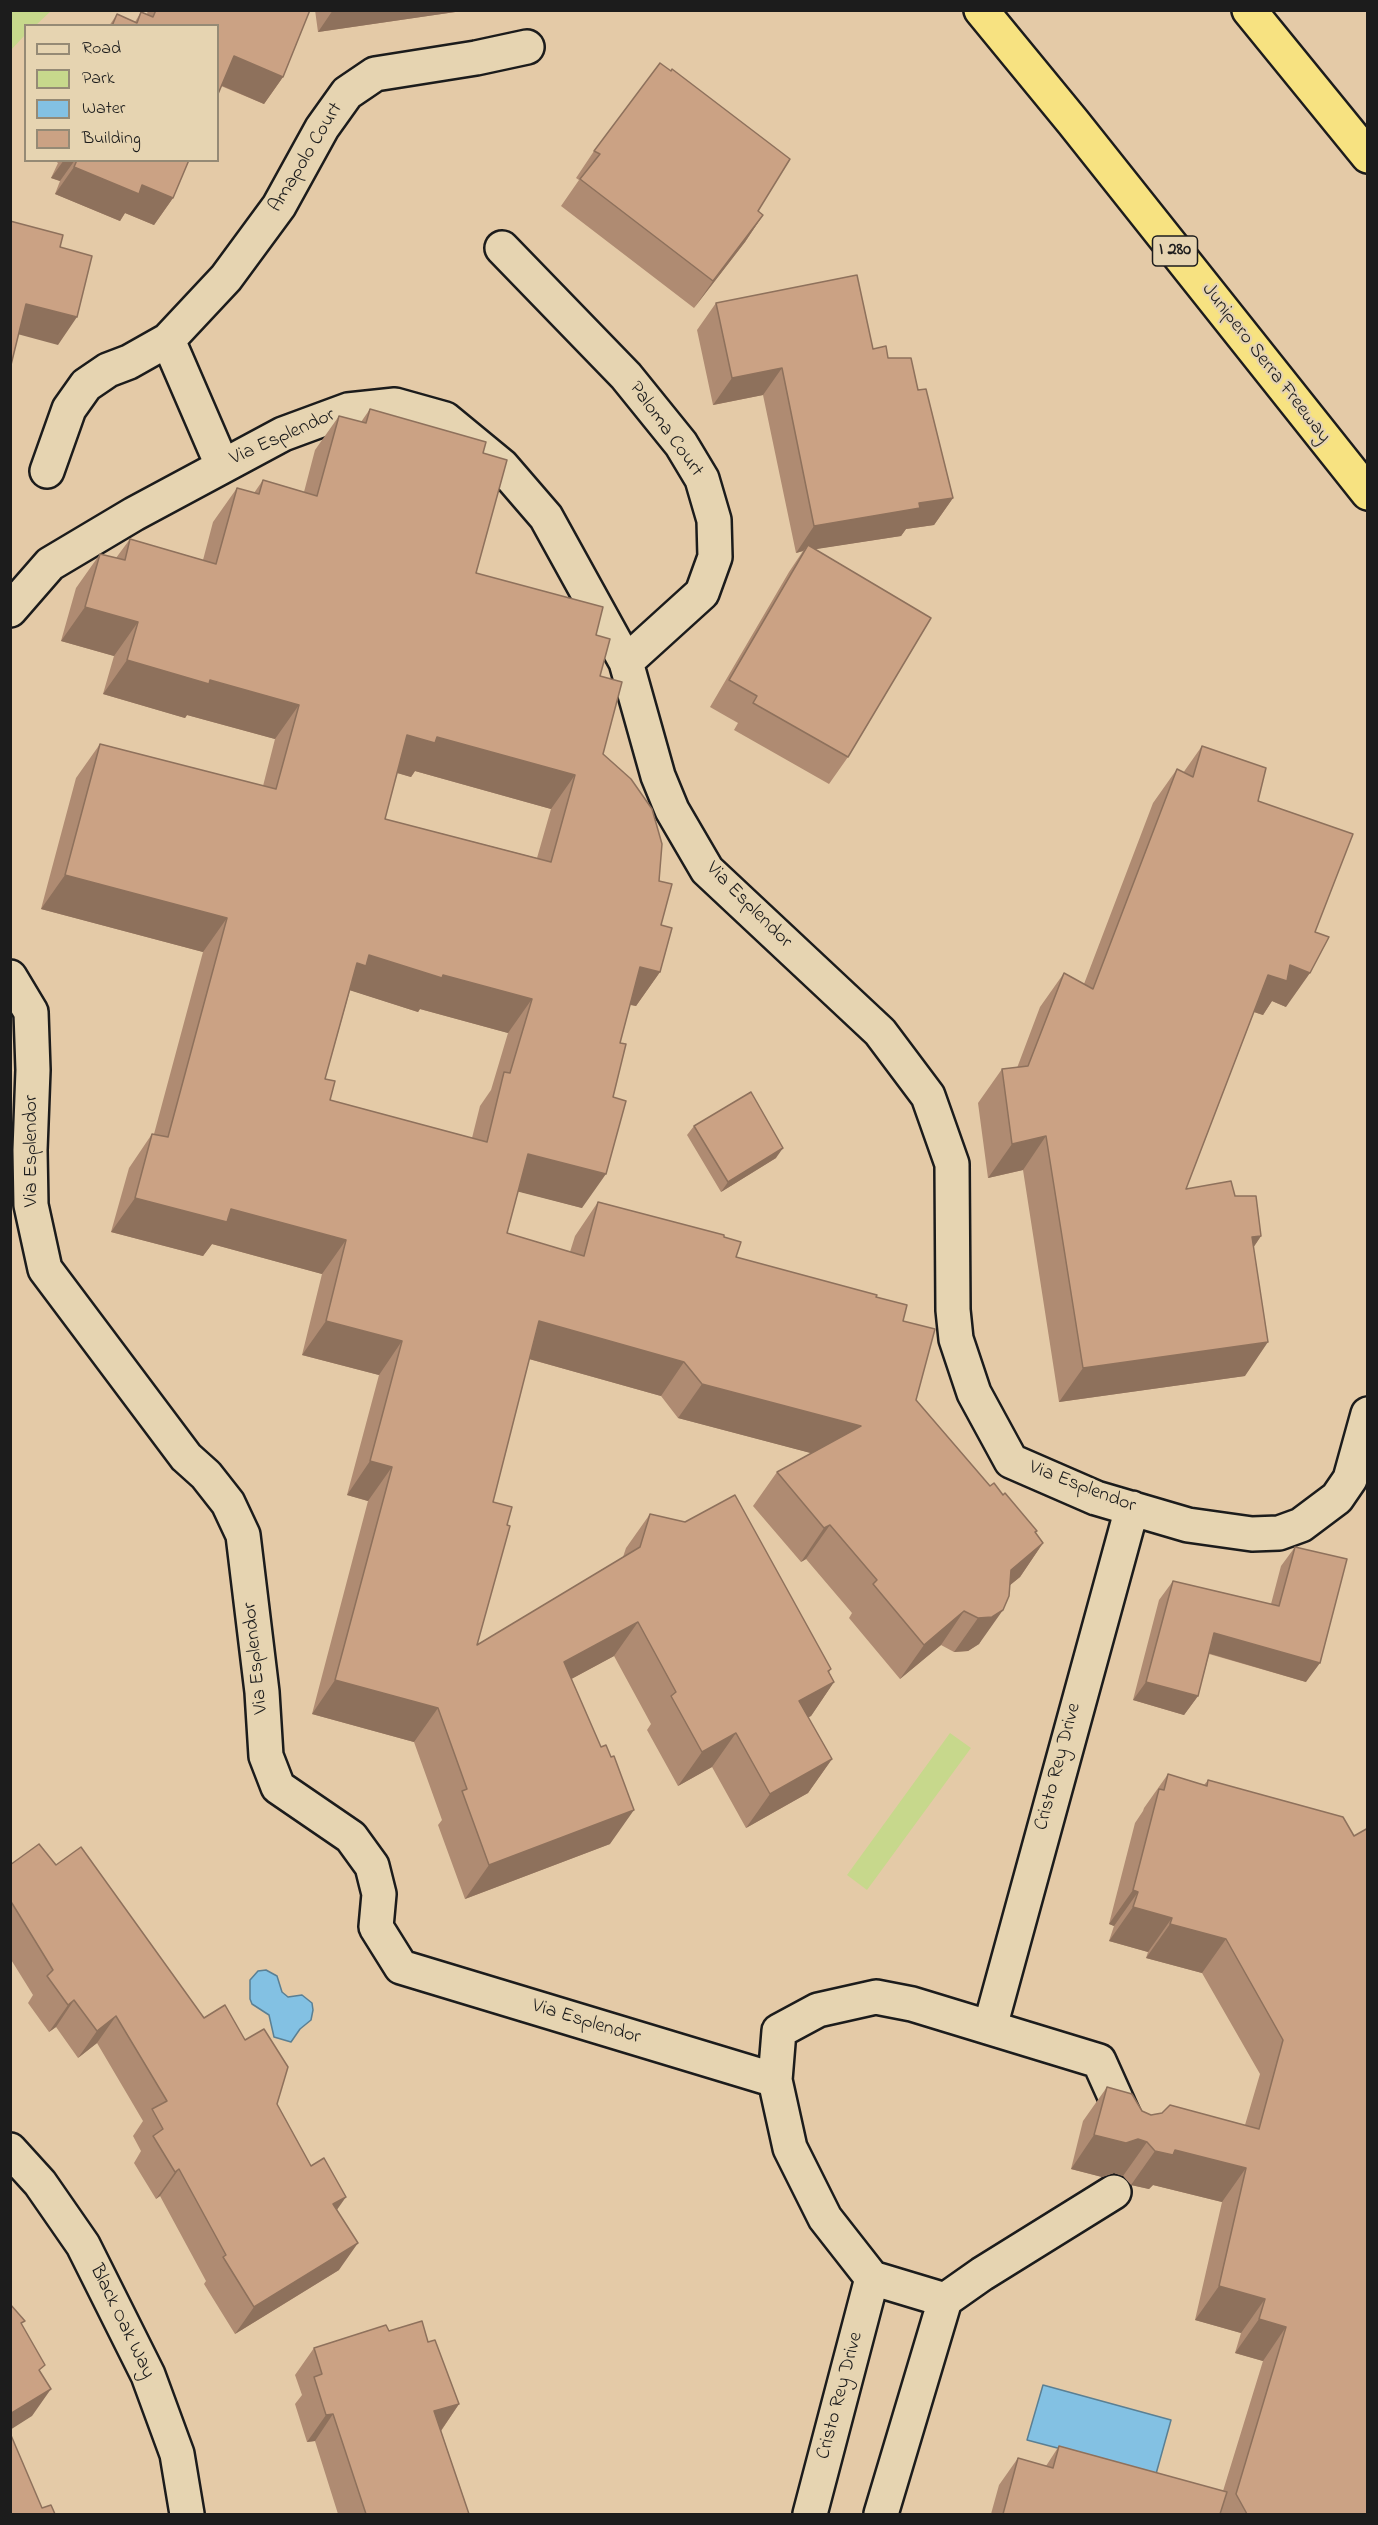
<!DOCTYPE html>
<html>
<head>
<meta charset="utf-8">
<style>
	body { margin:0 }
	#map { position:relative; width:1378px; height:2525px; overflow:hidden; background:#e4caa7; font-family:"Indie Flower",sans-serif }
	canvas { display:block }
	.frame { position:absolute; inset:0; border:12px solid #1c1c1c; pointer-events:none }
	.legend { position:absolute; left:24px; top:24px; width:195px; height:138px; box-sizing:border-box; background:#e6d4b1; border:2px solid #958a75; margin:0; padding:8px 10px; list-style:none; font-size:18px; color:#1c1c1c }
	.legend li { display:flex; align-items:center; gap:12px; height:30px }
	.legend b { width:30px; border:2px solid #958a75 }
</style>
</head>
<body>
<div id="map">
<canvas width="1378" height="2525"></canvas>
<div class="frame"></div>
<ul class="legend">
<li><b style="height:8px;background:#e6d4b1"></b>Road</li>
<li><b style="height:16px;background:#c7d88c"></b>Park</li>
<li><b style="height:16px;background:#83c1e3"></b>Water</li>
<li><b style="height:16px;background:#cba284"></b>Building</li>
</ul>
</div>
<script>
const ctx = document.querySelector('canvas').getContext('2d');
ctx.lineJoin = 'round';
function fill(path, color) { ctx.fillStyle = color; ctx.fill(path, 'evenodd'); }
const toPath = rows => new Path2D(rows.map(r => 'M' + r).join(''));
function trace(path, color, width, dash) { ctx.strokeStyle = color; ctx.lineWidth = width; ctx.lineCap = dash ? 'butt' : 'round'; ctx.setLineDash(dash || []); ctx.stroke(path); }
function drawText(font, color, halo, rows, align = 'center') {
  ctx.font = font + ' "Indie Flower",sans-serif'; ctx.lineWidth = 4.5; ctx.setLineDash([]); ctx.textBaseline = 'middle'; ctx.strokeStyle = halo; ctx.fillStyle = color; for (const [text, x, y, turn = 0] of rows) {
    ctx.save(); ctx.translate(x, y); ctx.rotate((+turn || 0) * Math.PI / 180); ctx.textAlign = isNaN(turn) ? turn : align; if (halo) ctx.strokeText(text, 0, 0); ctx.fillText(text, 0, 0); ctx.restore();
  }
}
fill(toPath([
	[11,10,51,10,51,11,36,25,26,26,25,35,11,50],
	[950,1733,971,1748,867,1890,847,1875]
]), '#c7d88c');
const water = toPath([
	[266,1970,277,1976,282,1992,288,1997,302,1995,312,2003,313,2010,311,2020,300,2029,291,2042,274,2037,269,2015,252,2004,250,1999,250,1980,258,1971,266,1970],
	[1043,2385,1171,2420,1156,2474,1027,2440,1043,2385]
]);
fill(water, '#83c1e3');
trace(water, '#5a7f93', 1.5);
const minor = toPath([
	[502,248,626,376,681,444,702,479,714,520,715,557,702,593,626,662],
	[168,340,222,465],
	[47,471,69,409,86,385,108,370,129,362,168,340,226,278,279,206,322,128,347,93,375,74,476,58,527,47],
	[10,610,50,564,134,514,283,434,348,410,395,405,445,419,502,466,546,517,626,662,658,776,672,810,707,870,880,1032,928,1096,952,1164,953,1310,956,1339,974,1393,1011,1461,1096,1498,1188,1525,1252,1534,1279,1533,1301,1525,1337,1498,1350,1479,1368,1414],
	[10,977,31,1012,33,1070,30,1150,31,1205,45,1269,186,1457,206,1475,228,1503,243,1535,262,1692,266,1756,278,1787,351,1837,372,1866,379,1894,376,1927,401,1967,775,2080],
	[990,2027,1132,1508],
	[10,2150,40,2183,83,2245,148,2375,177,2454,187,2514],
	[945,2300,872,2278,825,2218,790,2148,775,2080,779,2031,818,2010,876,1997,912,2004,1099,2061,1130,2130],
	[810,2514,872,2278],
	[881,2514,945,2300,982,2274,1114,2192]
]);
const highway = toPath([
	[981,10,1073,122,1368,493],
	[1249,10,1368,156]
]);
trace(minor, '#1c1c1c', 38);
trace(highway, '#1c1c1c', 38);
trace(minor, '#e6d4b1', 33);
trace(highway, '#f7e281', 33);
fill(toPath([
	[148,10,310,10,283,77,264,104,221,86,218,26,109,26,117,14,135,22,141,12,147,14],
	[315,10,469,10,318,32],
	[594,151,758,211,763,215,745,242,694,308,561,206,579,180,576,178],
	[54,160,189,160,173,198,154,225,125,213,120,221,55,194,60,181,51,178,58,163],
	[716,303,873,349,888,358,918,390,953,498,934,525,906,529,901,536,815,549,848,757,829,784,734,730,738,723,710,707,789,572,803,551,796,553,763,395,713,405,697,330],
	[370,409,483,453,476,573,596,635,600,676,603,754,659,881,661,925,660,972,636,1006,630,1005,620,1043,582,1208,518,1191,507,1233,570,1252,575,1236,598,1202,724,1237,736,1257,876,1297,903,1321,916,1400,990,1486,1003,1495,1043,1543,1020,1577,1010,1585,979,1644,968,1651,954,1652,941,1645,900,1679,849,1618,852,1613,806,1559,801,1562,753,1506,777,1472,811,1453,678,1418,661,1396,529,1359,493,1502,477,1645,623,1557,626,1548,650,1514,831,1669,829,1672,834,1682,811,1716,808,1717,832,1759,808,1793,746,1828,712,1767,678,1786,647,1730,651,1724,614,1656,571,1679,610,1844,465,1899,438,1825,442,1820,414,1742,312,1714,368,1501,347,1495,379,1375,302,1355,322,1274,212,1244,203,1256,111,1232,129,1168,152,1134,154,1134,203,952,41,909,76,778,100,744,263,786,275,739,187,715,185,718,103,694,114,656,61,641,76,588,100,554,116,558,130,539,203,560,213,522,237,488,254,493,263,480,304,492,315,450,339,416,361,422],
	[415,771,551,809,537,858,385,819,397,773,411,777],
	[350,990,418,1012,420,1009,508,1033,491,1090,480,1106,472,1138,330,1100,325,1079],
	[1202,746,1258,801,1286,1007,1272,1001,1263,1015,1254,1012,1186,1189,1235,1196,1261,1236,1253,1248,1245,1376,1059,1402,1023,1170,988,1178,978,1103,1002,1069,1017,1068,1040,1007,1064,973,1084,984,1153,803,1177,769,1183,773],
	[694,1126,776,1158,721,1192,687,1135],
	[1295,1547,1306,1682,1209,1654,1198,1696,1184,1715,1133,1700,1159,1600,1173,1581,1271,1604,1281,1566],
	[1168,1774,1204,1785,1208,1780,1343,1817,1368,2514,991,2514,999,2485,1018,2458,1046,2466,1059,2446,1223,2491,1263,2361,1235,2353,1241,2333,1195,2320,1222,2202,1153,2185,1149,2189,1131,2185,1123,2176,1114,2173,1102,2177,1071,2169,1083,2121,1107,2087,1142,2111,1151,2115,1245,2125,1260,2074,1202,1973,1146,1958,1148,1952,1109,1941,1114,1926,1109,1924,1135,1823,1143,1811,1144,1808],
	[10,1865,56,1865,204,2018,277,2104,311,2166,337,2210,339,2270,235,2334,204,2284,206,2281,160,2196,156,2199,134,2163,141,2151,133,2136,143,2121,97,2043,78,2058,56,2027,49,2032,28,2003,33,1995,10,1958],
	[389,2331,428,2342,459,2404,441,2431,469,2514,338,2514,315,2441,307,2442,295,2404,302,2395,295,2375,314,2348]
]), '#af8b72');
fill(toPath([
	[333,10,469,10,318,32],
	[234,56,283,77,264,104,218,84],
	[64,160,75,160,60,181,51,178],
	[74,167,142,185,173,198,154,225,125,213,120,221,55,194],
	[763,215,745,242,694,308,713,281],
	[26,304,77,317,58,345,10,332],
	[782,368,763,395,713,405,732,378],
	[953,498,934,525,906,529,901,536,804,551,808,545,803,551,796,553,814,526,919,503],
	[85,607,138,622,114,656,61,641],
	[127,660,210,680,299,705,275,739,187,715,185,718,103,694],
	[407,735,437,737,575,775,551,809,415,771,411,777,384,769],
	[65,875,227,918,203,952,41,909],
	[369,955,443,975,532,999,508,1033,420,1009,418,1012,349,990,357,963],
	[1290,965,1310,973,1286,1007,1272,1001,1263,1015,1245,1009,1268,975],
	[640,967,660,972,636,1006,616,1001],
	[1046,1136,1023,1170,988,1178,1012,1144],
	[783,1148,776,1158,721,1192,728,1182],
	[528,1154,606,1174,582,1208,504,1188],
	[135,1198,231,1209,346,1240,322,1274,212,1244,203,1256,111,1232],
	[1261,1236,1238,1270,1252,1237],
	[326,1321,402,1341,379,1375,302,1355],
	[539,1321,684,1362,661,1396,515,1355],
	[1268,1342,1245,1376,1059,1402,1083,1368],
	[702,1384,861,1426,837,1460,678,1418],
	[370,1461,392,1467,368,1501,347,1495],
	[830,1525,806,1559,801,1562,824,1528],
	[1043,1543,1020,1577,987,1604,1011,1570],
	[1003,1610,979,1644,968,1651,954,1652,978,1618],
	[964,1611,941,1645,900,1679,924,1645],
	[638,1622,614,1656,540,1696,564,1662],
	[1214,1633,1320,1663,1306,1682,1201,1651],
	[831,1669,815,1692,834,1682,811,1716,776,1735,799,1701,828,1671],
	[335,1680,438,1708,414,1742,312,1714],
	[1146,1682,1198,1696,1184,1715,1133,1700],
	[736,1733,712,1767,678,1786,702,1752],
	[832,1759,808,1793,746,1828,770,1794],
	[634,1810,610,1844,465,1899,489,1865],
	[1133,1890,1138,1892,1114,1926,1109,1924],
	[1133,1907,1172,1918,1148,1952,1109,1941],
	[1170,1924,1226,1939,1202,1973,1146,1958],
	[74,2000,56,2027,49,2032,68,2005],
	[116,2016,97,2043,78,2058,97,2031],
	[1094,2135,1138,2139,1147,2142,1123,2176,1114,2173,1102,2177,1071,2169],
	[1175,2150,1246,2168,1222,2202,1153,2185,1149,2189,1131,2185,1155,2151],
	[179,2169,160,2196,156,2199,175,2172],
	[346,2197,327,2224,333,2204],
	[358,2243,339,2270,235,2334,254,2307],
	[1219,2286,1265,2299,1241,2333,1195,2320],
	[1259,2319,1286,2327,1263,2361,1235,2353],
	[51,2389,32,2416,10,2430,10,2414],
	[459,2404,440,2432,434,2411],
	[333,2414,315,2441,307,2442,326,2415]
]), '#8e715c');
const building = toPath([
	[156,10,310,10,283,77,234,56,218,94,218,26,112,26,117,14,137,23,141,12,153,17,156,10],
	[660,63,671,71,672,69,790,159,758,211,763,215,713,281,580,179,600,154,594,151,660,63],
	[77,160,189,160,173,198,142,185,139,194,74,167,77,160],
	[10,221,63,235,60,247,92,256,77,317,26,304,10,369,10,221],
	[857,275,873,349,886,346,888,358,911,358,918,390,926,389,953,498,919,503,920,508,814,526,782,368,732,378,716,303,857,275],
	[370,409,486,442,483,453,507,460,476,573,603,607,596,635,610,639,600,676,622,682,603,754,631,779,652,809,662,844,659,881,672,884,661,925,672,928,660,972,640,967,620,1043,626,1044,613,1097,626,1101,606,1174,528,1154,507,1233,584,1256,598,1202,724,1235,724,1237,741,1242,736,1257,877,1295,876,1297,907,1305,903,1321,935,1329,916,1400,990,1486,994,1483,1003,1495,1005,1493,1037,1531,1035,1532,1043,1543,1011,1570,1009,1596,1003,1610,992,1617,978,1618,964,1611,924,1645,873,1584,877,1580,830,1525,824,1528,777,1472,861,1426,702,1384,684,1362,539,1321,493,1502,512,1507,507,1525,510,1526,477,1645,640,1547,650,1514,685,1522,735,1495,831,1669,828,1671,834,1682,799,1701,832,1759,770,1794,736,1733,702,1752,671,1696,676,1692,638,1622,564,1662,601,1747,606,1745,611,1757,614,1756,634,1810,489,1865,462,1791,467,1789,438,1708,335,1680,392,1467,370,1461,402,1341,326,1321,346,1240,231,1209,227,1222,135,1198,152,1134,168,1137,227,918,65,875,100,744,276,789,299,705,210,680,209,684,127,660,138,622,85,607,100,554,125,560,130,539,216,564,237,488,259,494,263,480,317,496,339,416,366,423,370,409],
	[407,735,435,743,437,737,575,775,551,862,385,819,407,735],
	[369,955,442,978,443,975,532,999,510,1073,504,1072,487,1142,330,1100,335,1081,325,1079,357,963,366,966,369,955],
	[808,545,931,618,848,757,753,703,757,696,729,680,808,545],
	[1202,746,1266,768,1258,801,1353,834,1315,932,1329,937,1310,973,1290,965,1287,981,1268,975,1186,1189,1231,1181,1235,1196,1256,1196,1261,1236,1252,1237,1268,1342,1083,1368,1046,1136,1012,1144,1002,1069,1028,1066,1064,973,1093,989,1177,769,1193,777,1202,746],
	[751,1092,783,1148,728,1182,694,1126,751,1092],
	[1295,1547,1347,1559,1320,1663,1214,1633,1198,1696,1146,1682,1173,1581,1279,1606,1295,1547],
	[1168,1774,1207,1786,1208,1780,1343,1817,1354,1836,1368,1828,1368,2514,1247,2514,1236,2494,1286,2327,1259,2319,1265,2299,1219,2286,1246,2168,1175,2150,1173,2155,1155,2151,1147,2142,1138,2139,1126,2143,1094,2135,1107,2087,1132,2094,1142,2111,1151,2115,1162,2113,1170,2105,1259,2129,1283,2040,1226,1939,1170,1924,1172,1918,1133,1907,1138,1892,1133,1890,1159,1789,1164,1790,1168,1774],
	[39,1844,56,1865,81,1847,204,2018,225,2005,245,2040,264,2029,288,2067,277,2104,311,2166,324,2158,346,2197,333,2204,358,2243,254,2307,223,2257,226,2255,179,2169,175,2172,153,2136,163,2129,152,2109,167,2101,116,2016,97,2031,74,2000,68,2005,47,1976,53,1970,10,1900,10,1865,39,1844],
	[10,2304,25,2321,21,2323,45,2365,39,2370,51,2389,10,2414,10,2304],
	[422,2321,428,2342,435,2340,459,2404,434,2411,469,2514,366,2514,333,2414,326,2415,314,2377,322,2374,314,2348,386,2325,389,2331,422,2321],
	[10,2433,42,2508,51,2505,55,2514,10,2514,10,2433],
	[1059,2446,1227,2492,1220,2514,1003,2514,1018,2458,1053,2468,1059,2446]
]);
fill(building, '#cba284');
trace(building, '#8e715c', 1.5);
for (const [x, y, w] of [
	[1175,251,45]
]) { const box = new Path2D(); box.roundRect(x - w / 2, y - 15, w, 30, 4.5); ctx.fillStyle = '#e6d4b1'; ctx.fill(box); trace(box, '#1c1c1c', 1.5); }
drawText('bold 18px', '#1c1c1c', null, [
	["I 280",1175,251]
]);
drawText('20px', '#1c1c1c', '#e6d4b1', [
	["Amapolo Court",307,158,-59],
	["Junipero Serra Freeway",1265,364,52],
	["Paloma Court",665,430,54],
	["Via Esplendor",283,438,-24],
	["Via Esplendor",748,906,45],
	["Via Esplendor",33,1151,-90],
	["Via Esplendor",1082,1488,21],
	["Via Esplendor",257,1658,-96],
	["Cristo Rey Drive",1059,1767,-75],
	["Via Esplendor",586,2023,17],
	["Black Oak Way",121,2322,64],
	["Cristo Rey Drive",841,2396,-75]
]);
</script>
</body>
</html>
